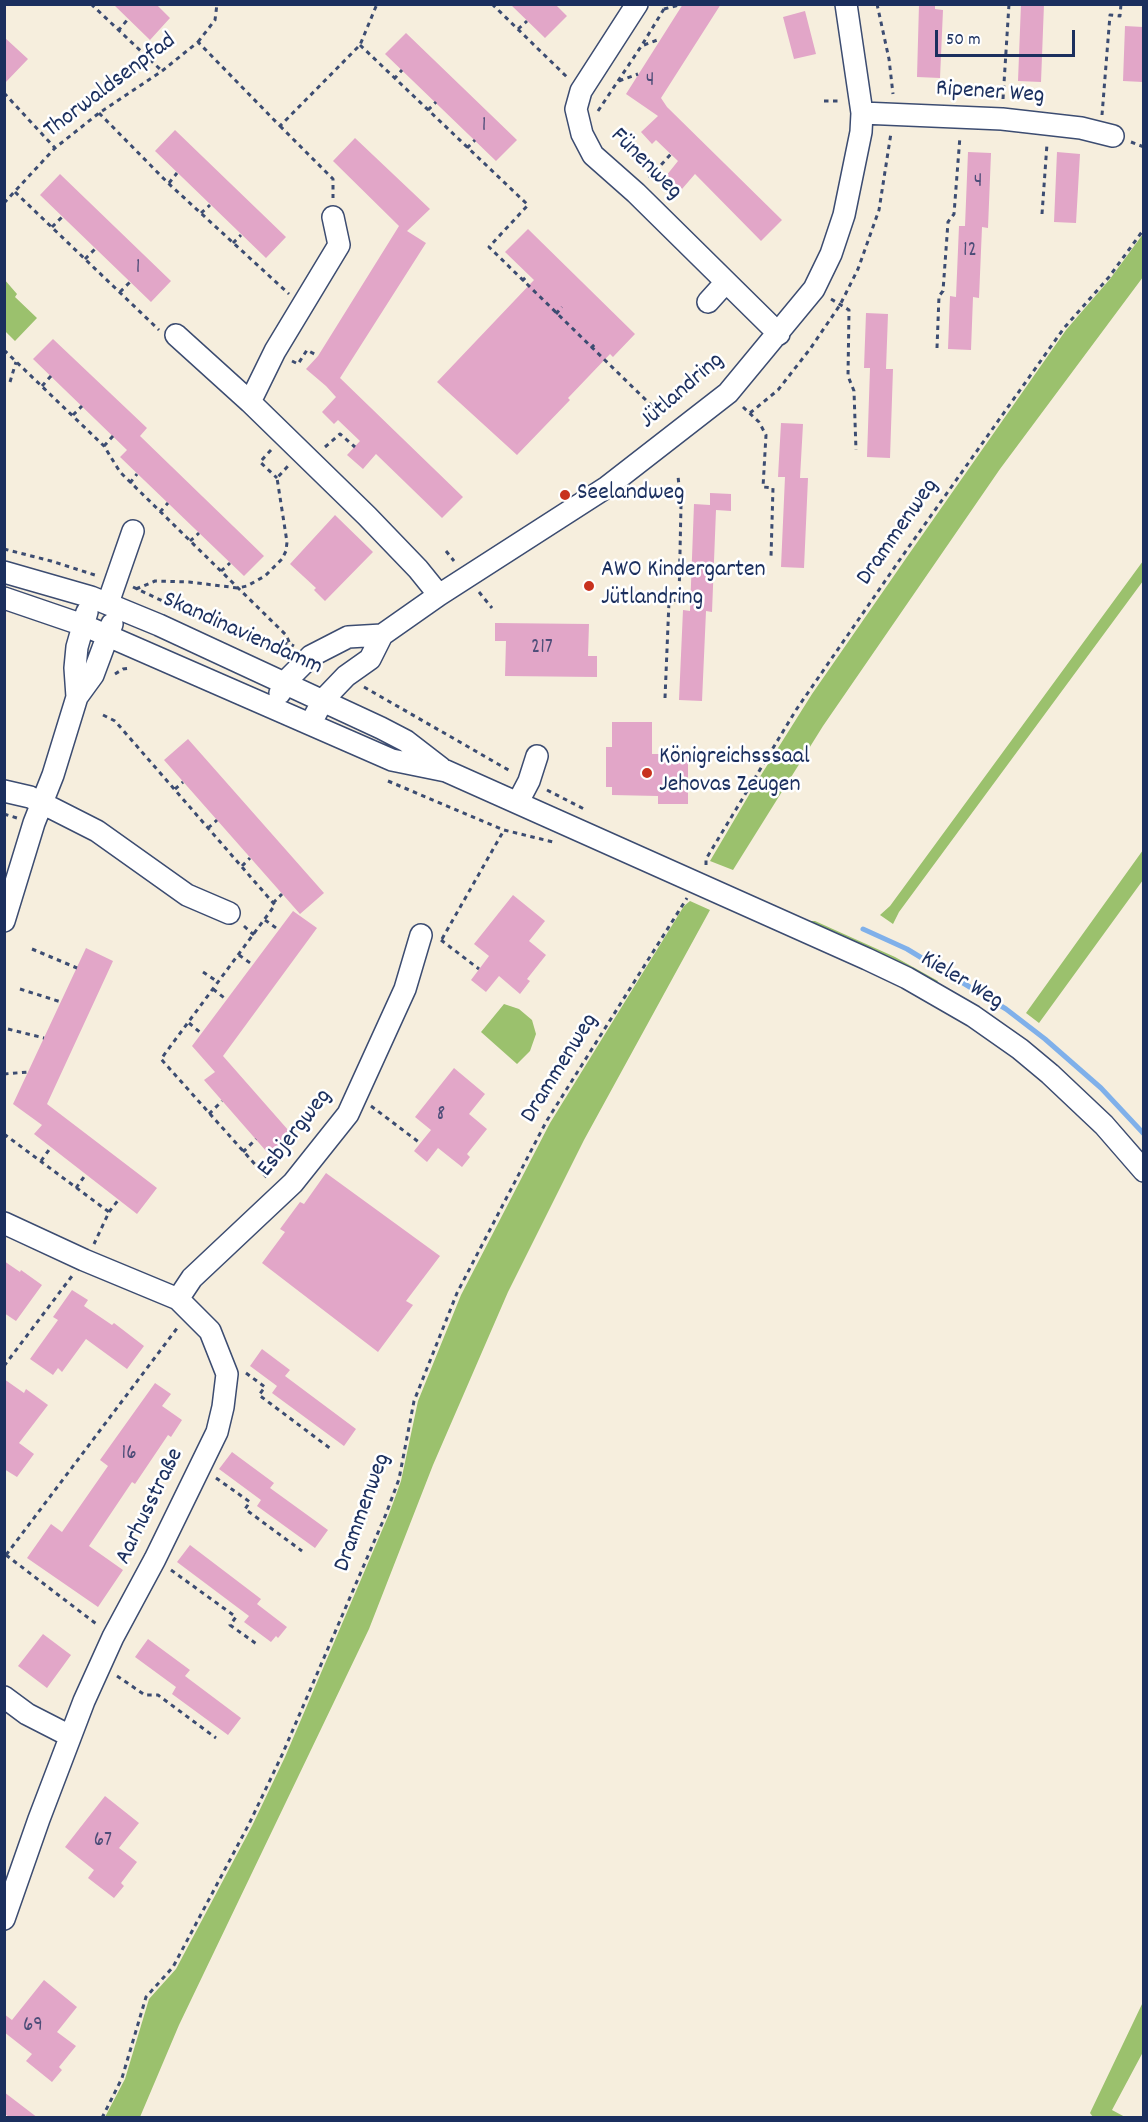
<!DOCTYPE html>
<html>
<head>
<meta charset="utf-8">
<style>
	body { margin:0 }
	#map { position:relative; width:1148px; height:2122px; overflow:hidden; background:#f6eedd; font-family:Dekko,sans-serif }
	canvas { display:block }
	.frame { position:absolute; inset:0; border:6px solid #1b2f5e; pointer-events:none }
	.scale { position:absolute; left:935px; top:30px; width:140px; height:27px; box-sizing:border-box; border:3px solid #1b2f5e; border-top:0; padding-left:8px; font-size:18px; line-height:21px; white-space:nowrap; color:#1b2f5e; -webkit-text-stroke:4px #fff; paint-order:stroke }
</style>
</head>
<body>
<div id="map">
<canvas width="1148" height="2122"></canvas>
<div class="frame"></div>
<div class="scale">50 m</div>
</div>
<script>
const ctx = document.querySelector('canvas').getContext('2d');
ctx.lineJoin = 'round';
function fill(path, color) { ctx.fillStyle = color; ctx.fill(path, 'evenodd'); }
const toPath = rows => new Path2D(rows.map(r => 'M' + r).join(''));
function trace(path, color, width, dash) { ctx.strokeStyle = color; ctx.lineWidth = width; ctx.lineCap = dash ? 'butt' : 'round'; ctx.setLineDash(dash || []); ctx.stroke(path); }
function drawText(font, color, halo, rows, align = 'center') {
  ctx.font = font + ' Dekko,sans-serif'; ctx.lineWidth = 5; ctx.setLineDash([]); ctx.textBaseline = 'middle'; ctx.strokeStyle = halo; ctx.fillStyle = color; for (const [text, x, y, turn = 0] of rows) {
    ctx.save(); ctx.translate(x, y); ctx.rotate((+turn || 0) * Math.PI / 180); ctx.textAlign = isNaN(turn) ? turn : align; if (halo) ctx.strokeText(text, 0, 0); ctx.fillText(text, 0, 0); ctx.restore();
  }
}
fill(toPath([
	[1143,234,1143,277,1000,469,823,726,733,870,710,861,756,783,812,694,909,554,1066,330,1110,279],
	[4,279,17,294,15,297,37,318,15,341,5,331],
	[1143,561,1143,581,899,912,893,924,880,915,890,906],
	[1143,850,1143,880,1039,1023,1026,1013],
	[690,901,710,910,584,1140,508,1292,433,1465,369,1629,179,2025,140,2117,105,2117,125,2079,149,1999,176,1969,252,1826,285,1757,389,1514,401,1481,418,1401,461,1295,550,1123,684,906],
	[810,921,815,921,895,957,938,981,937,983,892,960,810,923],
	[504,1004,519,1009,532,1020,536,1034,530,1051,517,1064,481,1032],
	[1143,2002,1143,2052,1112,2110,1125,2117,1093,2117,1090,2113]
]), '#9bc16d');
trace(toPath([
	[863,929,907,949,1006,1009,1045,1039,1101,1088,1144,1134]
]), '#7fb0ea', 5);
fill(toPath([
	[113,4,156,4,170,18,150,40],
	[510,4,555,4,567,16,545,38],
	[683,4,721,4,661,98,667,107,782,220,761,241,695,174,682,189,666,176,678,161,656,140,652,144,641,132,658,116,626,94],
	[919,4,935,4,935,9,943,10,940,78,917,77],
	[1021,4,1044,4,1041,82,1018,81],
	[805,11,816,54,794,59,783,17],
	[1125,26,1143,27,1143,82,1123,81],
	[406,33,517,140,496,161,385,54],
	[4,37,28,59,4,84],
	[175,130,286,237,266,258,155,151],
	[355,138,430,209,407,231,426,243,340,378,463,497,442,518,376,454,363,469,347,455,360,441,338,420,334,424,322,412,336,397,326,386,306,369,318,356,399,226,333,161],
	[968,152,991,153,988,228,982,227,979,298,973,297,971,350,948,349,950,296,956,297,959,226,965,226],
	[1057,152,1080,154,1076,223,1054,222],
	[60,174,171,281,151,302,40,195],
	[528,229,635,334,613,357,610,354,568,398,570,400,517,455,437,382,534,280,505,252],
	[866,313,888,314,886,369,893,369,890,458,867,457,870,368,864,368],
	[53,339,147,428,140,436,264,556,244,576,120,457,127,450,33,359],
	[781,423,803,424,800,478,808,478,804,568,781,567,785,477,778,477],
	[710,493,731,494,731,511,716,510,712,612,706,611,702,701,679,700,683,610,690,611,694,504,710,505],
	[335,515,373,552,325,601,314,590,316,588,290,564],
	[495,623,589,624,588,656,597,656,597,677,505,676,506,641,495,641],
	[612,722,652,722,652,754,688,754,688,804,658,804,658,796,612,795,612,787,606,787,606,747,612,747],
	[188,739,324,893,300,914,164,760],
	[513,895,545,921,529,941,546,955,527,979,530,981,520,994,499,976,486,992,471,980,489,956,474,944],
	[293,911,317,928,223,1056,296,1139,273,1159,204,1080,215,1072,192,1046],
	[86,948,113,961,47,1104,157,1188,137,1214,34,1134,42,1125,13,1104],
	[454,1068,485,1094,469,1114,487,1129,467,1154,470,1157,462,1167,438,1148,427,1162,414,1151,431,1130,415,1117],
	[326,1173,440,1256,406,1301,413,1305,378,1352,262,1263,285,1232,280,1229,300,1202,304,1204],
	[4,1261,20,1272,21,1270,42,1285,16,1321,4,1313],
	[72,1290,88,1300,84,1306,112,1325,114,1323,144,1346,127,1369,86,1339,62,1372,58,1368,53,1375,30,1359,58,1320,53,1317],
	[262,1349,290,1370,285,1376,356,1429,344,1446,272,1393,277,1386,250,1366],
	[4,1379,24,1393,26,1389,48,1405,19,1443,34,1454,17,1477,4,1469],
	[155,1383,171,1394,162,1406,182,1420,171,1437,168,1435,135,1484,132,1482,89,1546,123,1570,98,1607,27,1558,51,1524,62,1532,108,1466,100,1460],
	[232,1452,274,1483,270,1488,328,1530,315,1548,257,1506,261,1500,219,1469],
	[190,1545,261,1599,257,1604,287,1627,278,1638,276,1636,271,1642,244,1622,249,1616,177,1562],
	[43,1634,71,1655,47,1688,18,1666],
	[148,1639,190,1670,185,1676,241,1718,228,1735,172,1694,176,1687,135,1657],
	[105,1796,139,1823,119,1848,137,1862,121,1883,124,1886,114,1898,88,1878,94,1870,65,1847],
	[44,1980,77,2007,57,2032,76,2046,59,2067,62,2070,52,2082,26,2061,32,2054,4,2032,4,2014,12,2020],
	[4,2092,38,2118,10,2118,4,2113]
]), '#e2a6c8');
const minor = toPath([
	[637,4,581,91,576,109,582,134,593,155,636,193,779,334],
	[862,113,1002,119,1081,128,1113,136],
	[333,217,339,245,275,351,250,402,367,516,418,569,439,595],
	[708,302,726,282],
	[176,335,250,402],
	[4,572,91,597,159,625,381,728,406,741,441,768],
	[4,598,83,625,392,760,446,771,867,959,907,978,973,1016,1020,1049,1050,1074,1104,1125,1144,1171],
	[108,603,133,531],
	[280,693,285,682,311,656,348,637,382,635],
	[77,697,75,668,77,647,87,612],
	[311,723,323,700,346,676,370,659,382,635,439,595,607,487,728,393,814,289,831,254,844,215,861,132,862,113,846,4],
	[4,791,30,797,97,831,187,895,229,913],
	[518,802,529,781,537,756],
	[4,921,34,823,53,775,77,697,93,675,112,624],
	[4,1223,84,1260,178,1299,210,1331,227,1374,223,1407,217,1432,155,1559,113,1637,84,1701,39,1819,4,1919],
	[178,1299,192,1278,293,1183,348,1114,405,989,421,935],
	[4,1697,27,1714,70,1736]
]);
trace(minor, '#3c4c71', 24);
trace(toPath([
	[91,4,162,71],
	[492,4,568,78],
	[877,4,889,59,893,94],
	[664,9,683,4],
	[518,29,527,21],
	[118,31,128,19],
	[198,42,215,20,217,4],
	[360,45,528,205,489,247,652,406],
	[644,45,660,39],
	[394,79,402,70],
	[619,81,638,74],
	[4,93,55,148],
	[1003,99,1009,4],
	[824,101,840,101],
	[428,110,436,102],
	[598,111,642,45,667,4],
	[99,113,168,183,289,294],
	[1102,115,1110,15,1120,16,1121,4],
	[280,126,333,179,333,198],
	[1131,142,1144,147],
	[467,148,475,140],
	[649,178,671,154],
	[169,183,177,173],
	[15,192,159,330],
	[4,203,55,148,99,113,162,71,198,42,280,126,360,45,377,4],
	[201,213,210,205],
	[1042,214,1047,144],
	[52,227,62,217],
	[233,243,241,235],
	[85,259,95,249],
	[522,281,528,275],
	[120,292,130,282],
	[831,299,849,310,848,376,854,391,856,450],
	[556,314,562,307],
	[591,348,597,342],
	[937,348,939,296,943,291,948,222,954,214,960,136],
	[4,350,104,446,120,472,286,635,290,644],
	[292,361,298,364,307,350,318,356],
	[10,382,16,362],
	[42,386,51,376],
	[743,407,759,422,766,435,763,487,773,488,771,557],
	[750,413,778,390,810,349,840,305,858,269,879,210,891,133],
	[73,415,82,406],
	[104,446,113,436],
	[325,447,340,434,355,447],
	[271,450,260,462,277,478],
	[130,483,137,474],
	[160,512,168,503],
	[190,541,199,533],
	[4,549,51,561,98,576],
	[446,551,454,561],
	[221,571,230,563],
	[133,587,245,640,290,644,294,646],
	[136,589,155,581,189,582,238,588,247,586,265,576,282,559,286,551,287,542,277,478,288,466,287,465],
	[479,592,492,608],
	[115,674,123,669,131,668],
	[364,687,512,772],
	[665,698,669,601,679,600,681,505,678,476],
	[103,715,115,721,275,905,161,1059,269,1180],
	[388,781,504,830,553,842],
	[175,789,183,782],
	[547,790,584,809],
	[4,814,17,818],
	[208,828,217,820],
	[706,865,706,859,796,710,901,558,1064,328,1109,277,1144,229],
	[242,866,250,858],
	[273,903,282,894],
	[265,920,279,930],
	[244,926,254,935],
	[442,939,504,830],
	[441,940,479,969],
	[32,949,77,968],
	[239,955,253,965],
	[203,972,218,982],
	[20,989,61,1002],
	[213,989,227,1000],
	[189,1023,202,1034],
	[8,1029,44,1038],
	[4,1074,28,1072],
	[371,1106,420,1143],
	[209,1114,222,1101],
	[4,1134,109,1212,94,1244],
	[243,1152,256,1139],
	[41,1161,51,1147],
	[76,1188,86,1174],
	[109,1212,119,1199],
	[4,1366,72,1276],
	[246,1373,265,1387,259,1395,331,1449],
	[216,1478,250,1502,245,1509,302,1551],
	[6,1555,178,1327],
	[6,1555,99,1626],
	[171,1570,236,1617,230,1625,258,1645],
	[117,1676,145,1695,158,1695,216,1738],
	[102,2118,122,2078,146,1997,173,1967,249,1824,282,1755,386,1514,399,1479,414,1401,457,1293,546,1122,687,898]
]), '#3c4c71', 3, [4.5, 4.5]);
trace(minor, '#fff', 21);
for (const [x, y, r, color] of [
	[565,495,6,"#c8321e"],
	[589,586,6,"#c8321e"],
	[647,773,6,"#c8321e"]
]) { const dot = new Path2D(); dot.arc(x, y, r, 0, 2 * Math.PI); ctx.fillStyle = color; ctx.fill(dot); trace(dot, '#fff', 2); }
drawText('21px', '#4d4d78', null, [
	["4",650,82],
	["1",484,127],
	["4",978,183],
	["12",970,252],
	["1",138,269],
	["217",542,649],
	["8",441,1116],
	["16",129,1455],
	["67",103,1842],
	["69",33,2027]
]);
drawText('24px', '#1b2f5e', '#fff', [
	["Thorwaldsenpfad",111,87,-37],
	["Ripener Weg",990,94,4],
	["Fünenweg",645,165,45],
	["Jütlandring",683,392,-41],
	["Drammenweg",899,533,-55],
	["Skandinaviendamm",242,635,24],
	["Kieler Weg",961,982,31],
	["Drammenweg",561,1069,-58],
	["Esbjergweg",296,1134,-52],
	["Aarhusstraße",151,1507,-64],
	["Drammenweg",364,1513,-70]
]);
drawText('24px', '#1b2f5e', '#fff', [
	["Seelandweg",577,495],
	["AWO Kindergarten",601,572],
	["Jütlandring",601,600],
	["Königreichsssaal",659,759],
	["Jehovas Zeugen",659,787]
], 'left');
</script>
</body>
</html>
